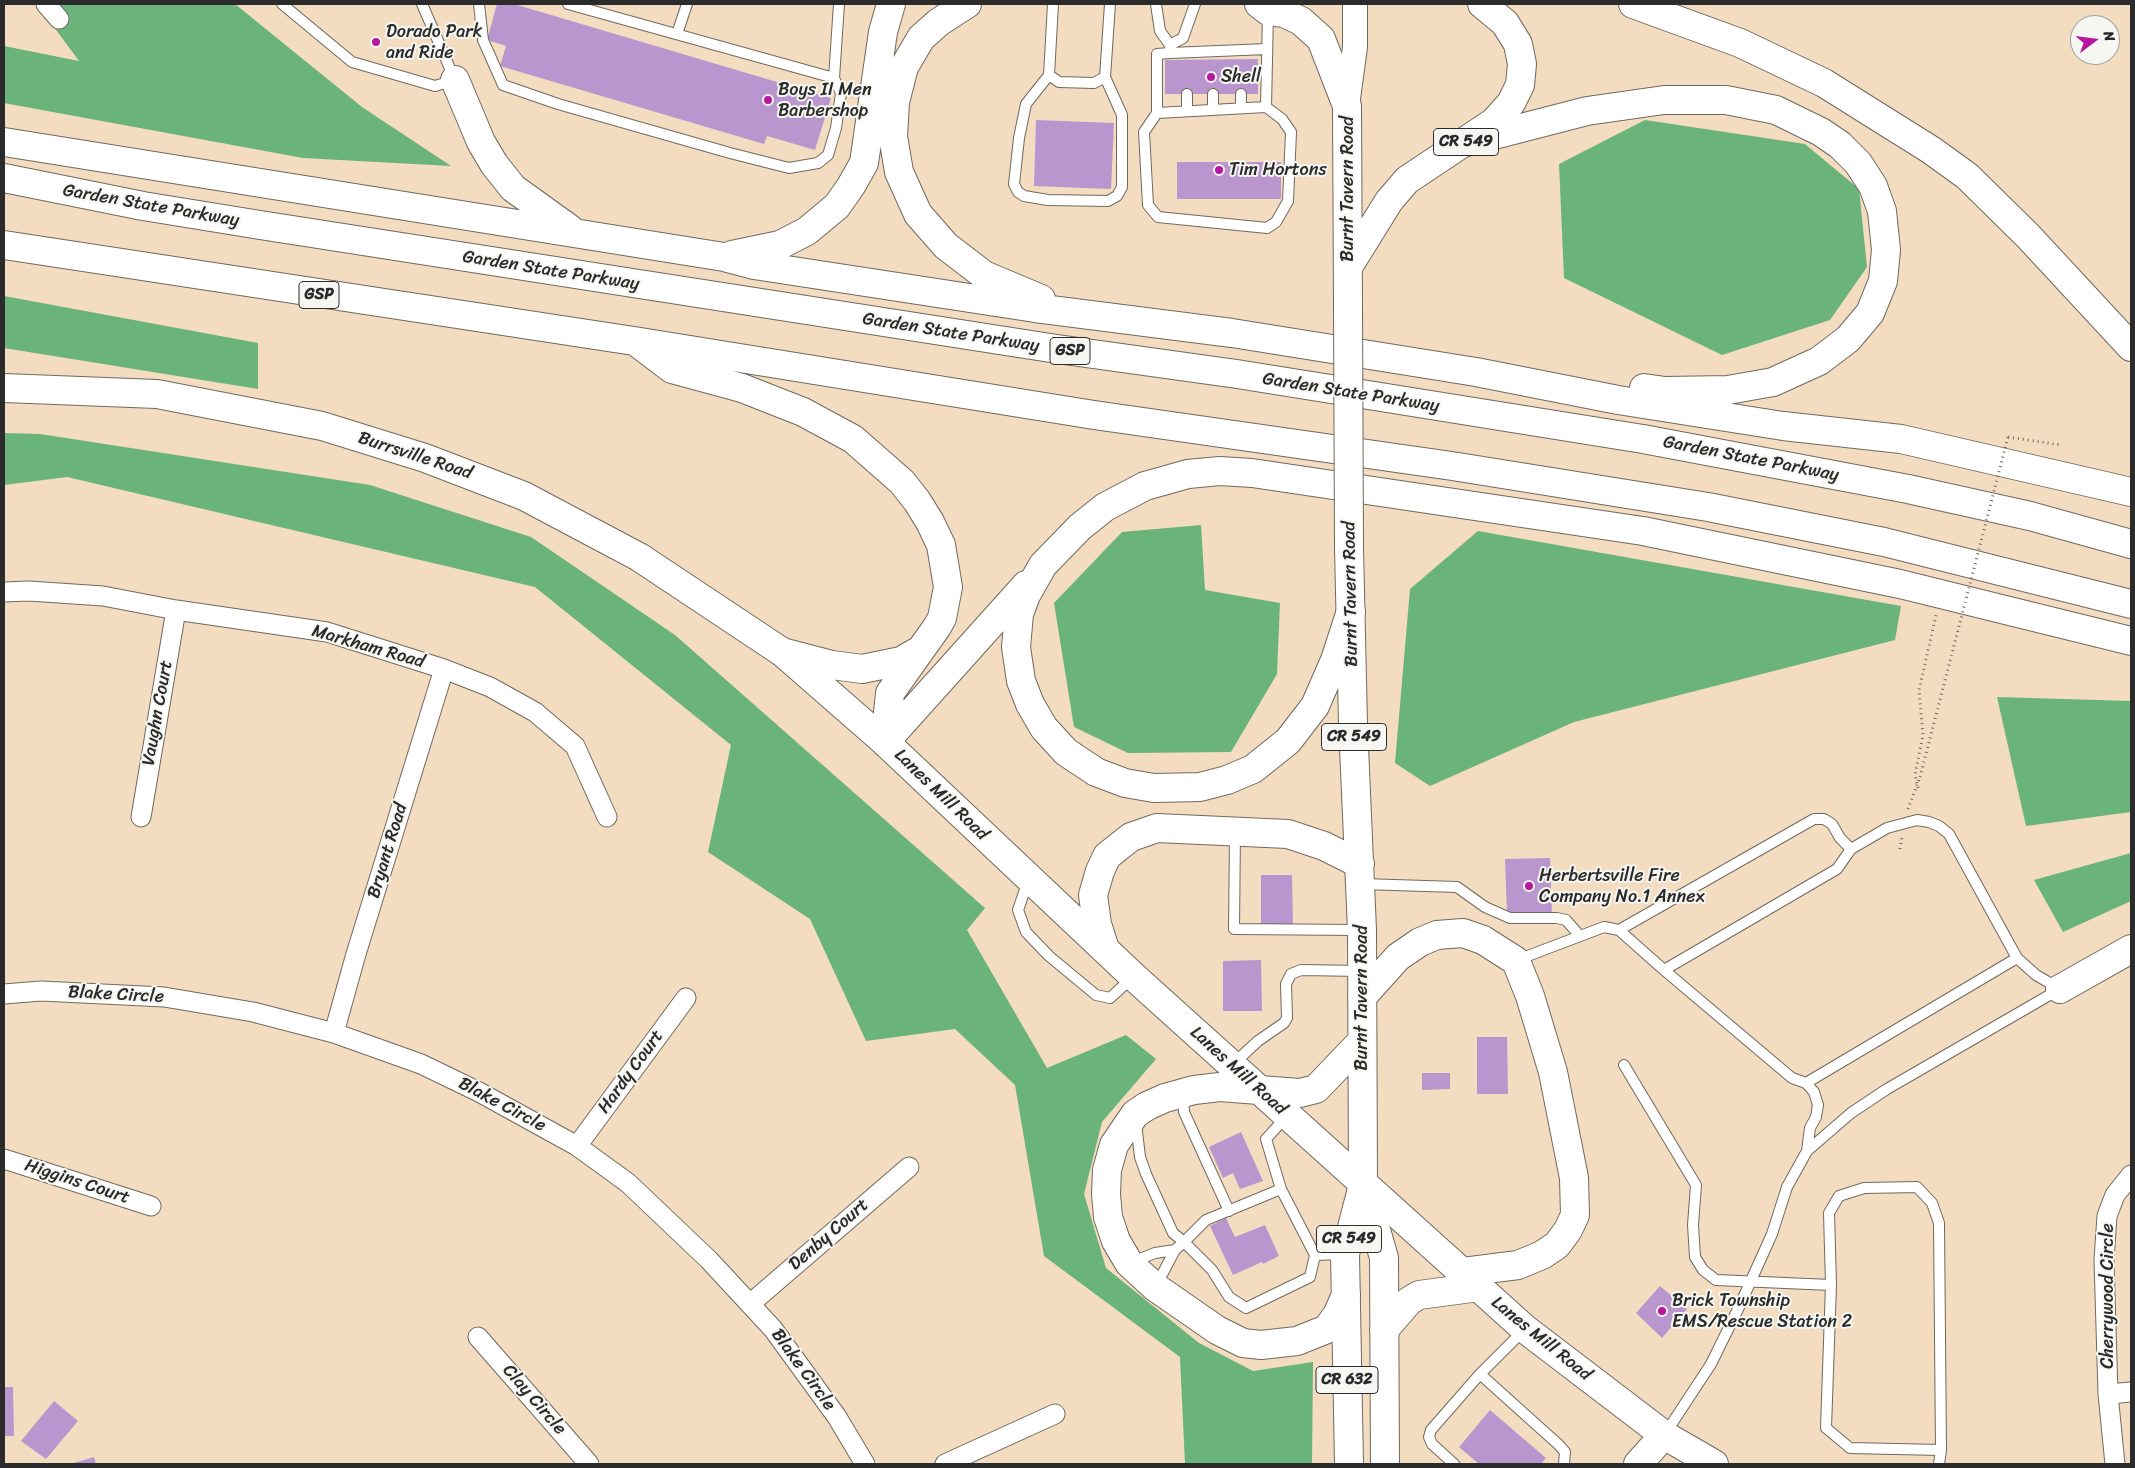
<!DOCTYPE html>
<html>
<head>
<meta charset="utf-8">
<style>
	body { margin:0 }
	#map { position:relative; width:2135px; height:1468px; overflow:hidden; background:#f3dcbf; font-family:Sriracha,sans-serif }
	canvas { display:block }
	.frame { position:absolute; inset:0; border:5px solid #2b2b2b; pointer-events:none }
	.north { position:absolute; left:2070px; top:15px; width:50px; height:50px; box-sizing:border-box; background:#f6f6f2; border:1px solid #a5a5a2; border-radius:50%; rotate:75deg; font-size:14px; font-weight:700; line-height:20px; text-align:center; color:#2b2b2b }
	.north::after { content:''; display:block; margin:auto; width:18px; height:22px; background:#b5179e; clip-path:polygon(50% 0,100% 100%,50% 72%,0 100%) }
</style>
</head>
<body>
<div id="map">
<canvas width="2135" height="1468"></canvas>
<div class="frame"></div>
<div class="north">N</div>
</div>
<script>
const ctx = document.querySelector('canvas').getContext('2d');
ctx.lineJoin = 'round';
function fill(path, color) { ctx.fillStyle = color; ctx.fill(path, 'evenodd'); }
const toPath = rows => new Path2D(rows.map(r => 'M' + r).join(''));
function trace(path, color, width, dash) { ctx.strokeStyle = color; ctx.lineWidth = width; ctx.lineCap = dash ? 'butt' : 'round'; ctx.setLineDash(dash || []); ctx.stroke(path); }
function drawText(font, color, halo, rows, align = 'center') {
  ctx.font = font + ' Sriracha,sans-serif'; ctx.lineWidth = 4; ctx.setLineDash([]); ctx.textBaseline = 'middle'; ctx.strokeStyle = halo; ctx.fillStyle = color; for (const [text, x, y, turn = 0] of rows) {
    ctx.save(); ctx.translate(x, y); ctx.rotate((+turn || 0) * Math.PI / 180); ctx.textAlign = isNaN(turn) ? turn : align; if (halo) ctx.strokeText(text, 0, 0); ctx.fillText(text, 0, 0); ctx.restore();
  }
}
fill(toPath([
	[37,4,235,4,362,107,451,166,303,158,4,103,4,46,79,61],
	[1645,120,1805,144,1859,189,1867,267,1830,320,1722,355,1564,278,1559,164],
	[4,296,258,343,258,389,4,348],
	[4,433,40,434,370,485,531,537,675,635,985,908,967,930,1047,1068,1126,1035,1156,1059,1102,1122,1084,1194,1106,1268,1199,1343,1253,1371,1313,1362,1312,1464,1185,1464,1180,1357,1044,1256,1015,1085,955,1029,866,1041,810,919,708,852,731,745,535,587,67,477,4,485],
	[1201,525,1205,590,1280,603,1277,674,1231,752,1128,753,1074,727,1054,603,1122,532],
	[1478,531,1901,606,1895,640,1574,722,1430,786,1395,763,1410,589],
	[1997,697,2131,701,2131,812,2026,826],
	[2131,853,2131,901,2063,932,2034,880]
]), '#6ab37a');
fill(toPath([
	[497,4,514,4,831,98,815,150,767,136,764,144,500,66,506,46,487,40],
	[1258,59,1258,94,1165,94,1165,60],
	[1036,120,1114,123,1111,189,1034,186],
	[1177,162,1281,162,1281,199,1177,199],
	[1550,858,1552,915,1507,914,1505,859],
	[1261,875,1292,875,1293,924,1261,924],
	[1261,960,1262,1011,1223,1011,1223,961],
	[1477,1037,1507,1037,1508,1094,1477,1094],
	[1422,1073,1450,1073,1450,1089,1422,1090],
	[1241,1132,1263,1181,1240,1189,1233,1173,1223,1178,1209,1147],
	[1226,1218,1235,1237,1265,1225,1279,1256,1263,1264,1262,1262,1233,1275,1210,1226],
	[1660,1286,1687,1309,1662,1338,1636,1313],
	[4,1387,13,1387,14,1436,4,1436],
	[54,1401,78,1421,46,1459,21,1441],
	[1490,1410,1546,1458,1541,1464,1479,1464,1459,1447],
	[94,1457,96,1464,70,1464]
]), '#b997ce');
const service = toPath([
	[282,4,352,62,435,86,455,80,422,4],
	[479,4,483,40,503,85,558,104,730,153,789,168,818,163,828,155,836,128,841,93,834,78],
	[568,4,834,78,839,4],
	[1053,4,1049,75,1059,82,1094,83,1105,77,1110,4],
	[1156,4,1160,31,1170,45,1183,38,1195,4],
	[677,34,687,4],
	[1170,53,1267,49],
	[1049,75,1026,104,1019,138,1014,184,1018,192,1024,196,1048,200,1108,201,1117,196,1122,187,1122,115,1105,77],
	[1266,107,1268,13],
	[1241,108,1241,94],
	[1213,110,1213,94],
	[1187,111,1187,94],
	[1157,113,1266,107,1282,119,1291,132,1288,201,1276,222,1267,228,1158,217,1148,205,1144,132,1157,113,1157,54,1170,53,1170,45],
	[1235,832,1234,929,1360,930],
	[1028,881,1018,910,1026,932,1049,956,1096,995,1110,998,1133,977],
	[1362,884,1457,887,1485,907,1510,918,1557,918,1566,920,1580,936],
	[1619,930,1814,819,1824,819,1832,824,1840,838,1851,849,1887,828,1917,820,1929,822,1939,826,1949,834,2017,958,2036,975,2060,989,1887,1089,1851,1113,1807,1151],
	[1517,960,1604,927,1619,930,1664,970,1792,1078,1806,1083,1814,1092,1818,1105,1816,1117,1810,1128,1807,1151,1787,1187,1772,1234,1740,1305,1711,1364,1665,1434],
	[1664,970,1837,869,1851,849],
	[1233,1064,1258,1041,1284,1023,1287,1018,1286,984,1291,974,1301,970,1361,971],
	[1624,1065,1696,1185,1693,1225,1695,1257,1703,1270,1716,1280,1831,1285,1829,1213,1839,1196,1864,1188,1917,1187,1932,1203,1939,1223,1941,1450,1939,1464],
	[1806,1083,2017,958],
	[1183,1095,1184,1112,1229,1211],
	[1287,1116,1266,1139,1281,1189,1315,1255],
	[1136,1123,1140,1157,1146,1174,1173,1233,1184,1242,1206,1220,1281,1189],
	[1175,1250,1184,1242,1212,1270,1229,1297,1246,1308,1310,1277,1315,1255,1343,1254],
	[1132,1262,1155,1253,1175,1250,1156,1286],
	[1831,1285,1826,1428,1850,1448,1941,1450],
	[1480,1374,1559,1445,1565,1452,1564,1464],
	[1454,1464,1432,1444,1429,1437,1431,1430,1480,1374,1524,1330]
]);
const minor = toPath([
	[46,4,59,19],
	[4,592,29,591,103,596,176,610,327,632,444,669,490,687,535,712,575,746,607,817],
	[141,817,176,610],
	[4,994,41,991,164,997,253,1012,334,1033,421,1064,479,1092,577,1146,628,1183,709,1260,773,1329,837,1417,865,1464],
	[334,1033,356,954,444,669],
	[577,1146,686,998],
	[4,1159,151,1206],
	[750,1304,909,1167],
	[478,1337,589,1464],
	[2108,1394,2131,1392],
	[945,1464,1055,1414],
	[2115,1464,2108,1394,2104,1260,2107,1216,2115,1195,2131,1175]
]);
const tertiary = toPath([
	[1347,106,1355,47,1355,4]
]);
const secondary = toPath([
	[4,388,157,394,322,426,425,458,524,496,639,557,782,652,885,742,1134,977,1525,1329,1664,1435,1714,1464],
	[1259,1090,1220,1087,1194,1090,1165,1098,1147,1106,1135,1114,1114,1145,1107,1170,1106,1194,1108,1217,1116,1241,1129,1263,1155,1287,1217,1330,1243,1343,1261,1345,1297,1341,1327,1329,1337,1315,1346,1295]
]);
const primary = toPath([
	[1259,4,1268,11,1284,13,1301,21,1321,39,1347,106,1348,305],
	[1348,267,1389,201,1407,180,1494,122,1511,103,1520,85,1522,64,1518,44,1505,23,1482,4],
	[1349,547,1353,724,1362,930,1363,1184,1384,1258,1385,1464],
	[1105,949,1097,924,1093,895,1100,871,1107,856,1131,837,1157,828,1288,834,1324,846,1360,864],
	[1362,997,1398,957,1420,942,1437,935,1463,933,1483,940,1516,961,1530,996,1553,1072,1574,1178,1575,1215,1568,1230,1557,1245,1542,1255,1518,1265,1463,1272],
	[1259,1090,1300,1093,1316,1089,1361,1042],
	[1384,1330,1409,1301,1419,1295,1479,1287],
	[1349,1464,1345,1254,1363,1185],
	[1638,1464,1664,1435]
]);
const motorway = toPath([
	[967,4,939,22,921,38,904,67,895,102,893,136,899,172,918,214,946,246,984,275,1041,299],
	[1633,4,1740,43,1824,83,1931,150,1967,176,2028,236,2131,347],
	[455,80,481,142,494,164,513,188,570,229],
	[4,142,724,257,754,265,1035,308,1232,333,1476,372,1618,400,1783,426,1901,439,2131,492],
	[1467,142,1587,111,1664,100,1726,100,1776,110,1821,132,1840,145,1858,163,1873,186,1882,211,1886,250,1883,281,1870,313,1848,339,1819,361,1773,382,1728,390,1665,391,1644,388],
	[4,178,143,206,260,225,1057,349,1237,374,1643,439,1908,489,2030,516,2131,544],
	[4,245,634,341,1094,415,1452,466,1708,507,1884,542,2131,604],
	[732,255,780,245,807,231,837,206,851,186,864,163,883,32,891,4],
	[639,344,672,369,742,388,803,412,853,439,902,482,917,501,930,522,941,545,948,587,942,618,937,627,890,693,885,742],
	[1351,611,1335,660,1315,706,1288,741,1253,769,1227,780,1200,787,1154,788,1125,783,1096,772,1066,752,1044,728,1030,704,1021,681,1016,647,1019,614,1026,595,1043,565,1080,527,1105,507,1145,486,1188,474,1220,471,1252,473,1643,531,1900,584,2131,641],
	[782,652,832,665,862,669,901,661,920,650],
	[885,742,1026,585],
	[2060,989,2131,949]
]);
trace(service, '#71695f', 12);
trace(minor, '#71695f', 21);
trace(tertiary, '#71695f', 26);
trace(secondary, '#71695f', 30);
trace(primary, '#71695f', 30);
trace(motorway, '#71695f', 30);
trace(toPath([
	[2008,437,2061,445],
	[1918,788,1915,775,1923,735,1919,690,1936,615],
	[1908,809,1920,777],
	[1900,849,1902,837]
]), '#71695f', 3, [1, 4]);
trace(service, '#fff', 10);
trace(minor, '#fff', 19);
trace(tertiary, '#fff', 24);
trace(secondary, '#fff', 28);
trace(primary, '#fff', 28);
trace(motorway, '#fff', 28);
const primaryBridge = toPath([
	[1348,305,1349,547]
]);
trace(primaryBridge, '#71695f', 30, []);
trace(toPath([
	[1920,777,2008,437]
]), '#71695f', 3, [1, 4]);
trace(primaryBridge, '#fff', 28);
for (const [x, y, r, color] of [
	[376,42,5,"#b5179e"],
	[1211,77,5,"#b5179e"],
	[768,100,5,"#b5179e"],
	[1219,170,5,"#b5179e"],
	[1529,886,5,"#b5179e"],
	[1662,1311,5,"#b5179e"]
]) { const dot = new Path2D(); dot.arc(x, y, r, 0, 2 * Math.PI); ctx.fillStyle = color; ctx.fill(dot); trace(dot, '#f6f6f2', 2); }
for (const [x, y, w] of [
	[1466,142,65],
	[319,295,40],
	[1070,351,40],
	[1354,737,65],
	[1349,1239,65],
	[1347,1380,62]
]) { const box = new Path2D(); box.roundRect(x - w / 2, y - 13.5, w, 27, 4); ctx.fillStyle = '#f6f6f2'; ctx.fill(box); trace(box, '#2b2b2b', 1); }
drawText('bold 16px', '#2b2b2b', null, [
	["CR 549",1466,142],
	["GSP",319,295],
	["GSP",1070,351],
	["CR 549",1354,737],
	["CR 549",1349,1239],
	["CR 632",1347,1380]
]);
drawText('18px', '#2b2b2b', '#f6f6f2', [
	["Dorado Park",386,32],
	["and Ride",386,53],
	["Shell",1221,77],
	["Boys II Men",778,90],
	["Barbershop",778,111],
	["Tim Hortons",1229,170],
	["Herbertsville Fire",1539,876],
	["Company No.1 Annex",1539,897],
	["Brick Township",1672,1301],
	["EMS/Rescue Station 2",1672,1322]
], 'left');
drawText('18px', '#2b2b2b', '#f6f6f2', [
	["Burnt Tavern Road",1348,189,-90],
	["Garden State Parkway",151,206,10],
	["Garden State Parkway",551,271,9],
	["Garden State Parkway",951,333,9],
	["Garden State Parkway",1351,393,9],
	["Burrsville Road",415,456,18],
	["Garden State Parkway",1751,459,11],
	["Burnt Tavern Road",1351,594,-91],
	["Markham Road",368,647,16],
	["Vaughn Court",158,713,-80],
	["Lanes Mill Road",941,795,44],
	["Bryant Road",388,851,-73],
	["Blake Circle",116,995,3],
	["Burnt Tavern Road",1362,998,-90],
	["Lanes Mill Road",1238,1071,42],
	["Hardy Court",631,1072,-54],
	["Blake Circle",502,1105,28],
	["Higgins Court",77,1182,18],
	["Denby Court",829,1235,-41],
	["Cherrywood Circle",2108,1296,-90],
	["Lanes Mill Road",1541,1339,39],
	["Blake Circle",803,1370,54],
	["Clay Circle",534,1400,49]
]);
</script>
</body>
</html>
